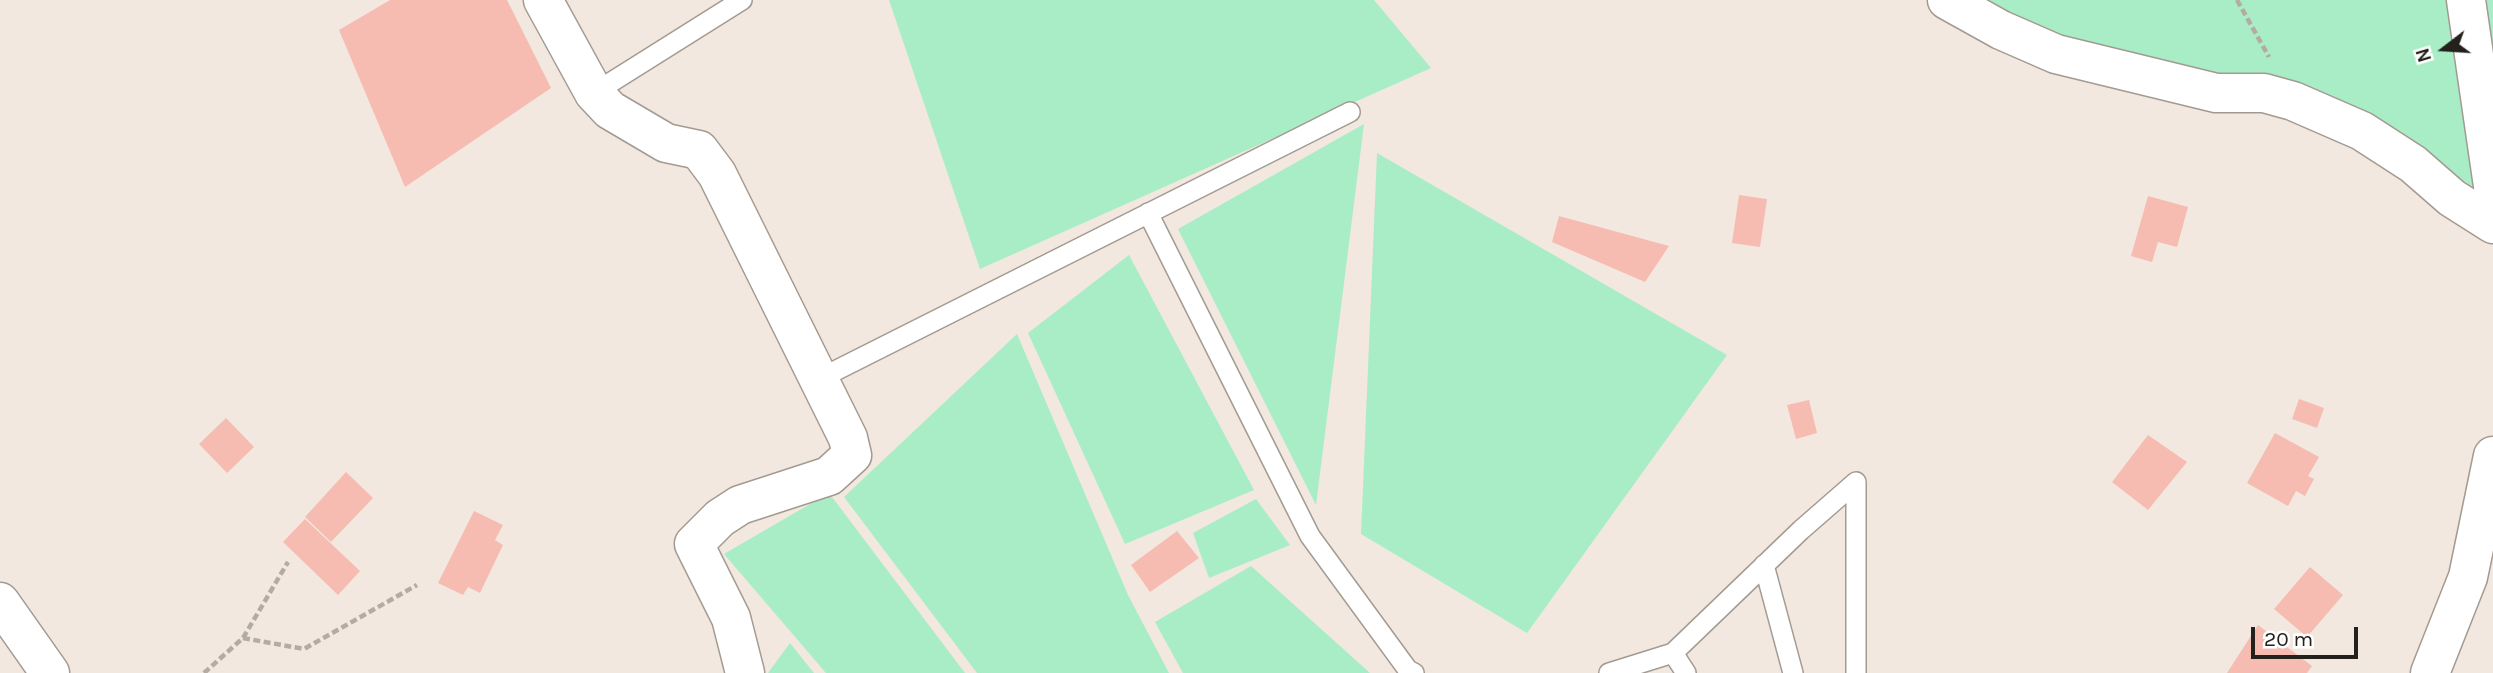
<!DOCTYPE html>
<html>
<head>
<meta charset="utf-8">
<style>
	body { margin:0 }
	#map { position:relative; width:2493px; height:673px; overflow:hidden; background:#f2e8df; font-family:Karla,sans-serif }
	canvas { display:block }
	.north { position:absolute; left:2409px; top:14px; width:70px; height:70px; -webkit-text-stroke:5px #fff; paint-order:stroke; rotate:253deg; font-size:19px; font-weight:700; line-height:28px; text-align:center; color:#24211d }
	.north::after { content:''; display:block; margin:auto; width:24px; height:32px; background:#24211d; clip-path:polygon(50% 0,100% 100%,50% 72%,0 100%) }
	.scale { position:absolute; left:2251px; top:627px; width:107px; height:32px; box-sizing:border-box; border:4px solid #24211d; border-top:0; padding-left:9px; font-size:21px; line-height:24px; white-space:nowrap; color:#24211d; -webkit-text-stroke:5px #fff; paint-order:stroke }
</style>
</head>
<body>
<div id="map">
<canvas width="2493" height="673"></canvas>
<div class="north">N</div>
<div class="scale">20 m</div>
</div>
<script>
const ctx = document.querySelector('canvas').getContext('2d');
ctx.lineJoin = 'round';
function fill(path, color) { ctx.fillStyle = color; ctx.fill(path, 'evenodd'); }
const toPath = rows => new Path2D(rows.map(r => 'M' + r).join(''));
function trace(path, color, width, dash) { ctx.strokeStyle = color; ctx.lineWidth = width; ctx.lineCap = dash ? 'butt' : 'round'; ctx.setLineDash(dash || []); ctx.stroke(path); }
fill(toPath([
	[889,0,1374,0,1431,68,980,269],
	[1947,0,2493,0,2493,224,2413,164],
	[1364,124,1316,505,1178,229],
	[1377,153,1727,355,1527,633,1361,534],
	[1129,255,1254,490,1125,544,1028,333],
	[1017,334,1128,595,1169,673,977,673,844,497],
	[829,493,965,673,826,673,724,554],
	[1256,499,1290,545,1209,578,1193,533],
	[1251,566,1370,673,1183,673,1155,622],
	[790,643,814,673,768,673]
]), '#a8edc6');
fill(toPath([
	[390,0,507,0,551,88,405,187,339,30],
	[1739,195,1767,199,1760,247,1732,243],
	[2148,196,2188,207,2177,247,2158,242,2152,262,2131,256],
	[1559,216,1669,246,1645,282,1552,242],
	[2299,399,2324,408,2317,428,2292,419],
	[1809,400,1817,433,1796,439,1787,405],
	[226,418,254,447,227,473,199,444],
	[2275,433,2319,457,2308,476,2314,479,2305,496,2296,491,2288,506,2247,483],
	[2148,435,2187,462,2148,510,2112,482],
	[346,472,373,498,331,542,305,517],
	[474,511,503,525,495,540,503,545,480,593,468,587,463,595,438,583],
	[305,519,360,571,338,595,283,542],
	[1177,531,1199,558,1150,592,1131,565],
	[2310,567,2343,595,2307,637,2274,609],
	[2258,625,2312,666,2307,673,2227,673]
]), '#f6bcb1');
const lane = toPath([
	[594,93,742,0],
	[1148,213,1310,536,1408,670,1414,673],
	[817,380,1350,112],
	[1764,565,1793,673],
	[1673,653,1686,673],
	[1609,673,1673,653,1801,530,1856,482,1856,673]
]);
const street = toPath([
	[543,0,594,93,610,110,666,143,699,150,717,174,848,438,852,455,829,476,740,505,720,518,694,544,731,618,745,673],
	[1947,0,2001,30,2056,54,2216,93,2264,93,2293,101,2362,131,2413,164,2452,198,2493,224],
	[2466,0,2493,186],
	[0,602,50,673],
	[2430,673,2468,577,2493,456]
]);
trace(lane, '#a39a91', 22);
trace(street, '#a39a91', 41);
trace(toPath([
	[2237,0,2269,57],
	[243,638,304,649,417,585],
	[204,673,243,638,288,562]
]), '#b3aba4', 4.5, [7, 3.5]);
trace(lane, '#fff', 19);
trace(street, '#fff', 38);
</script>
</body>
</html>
